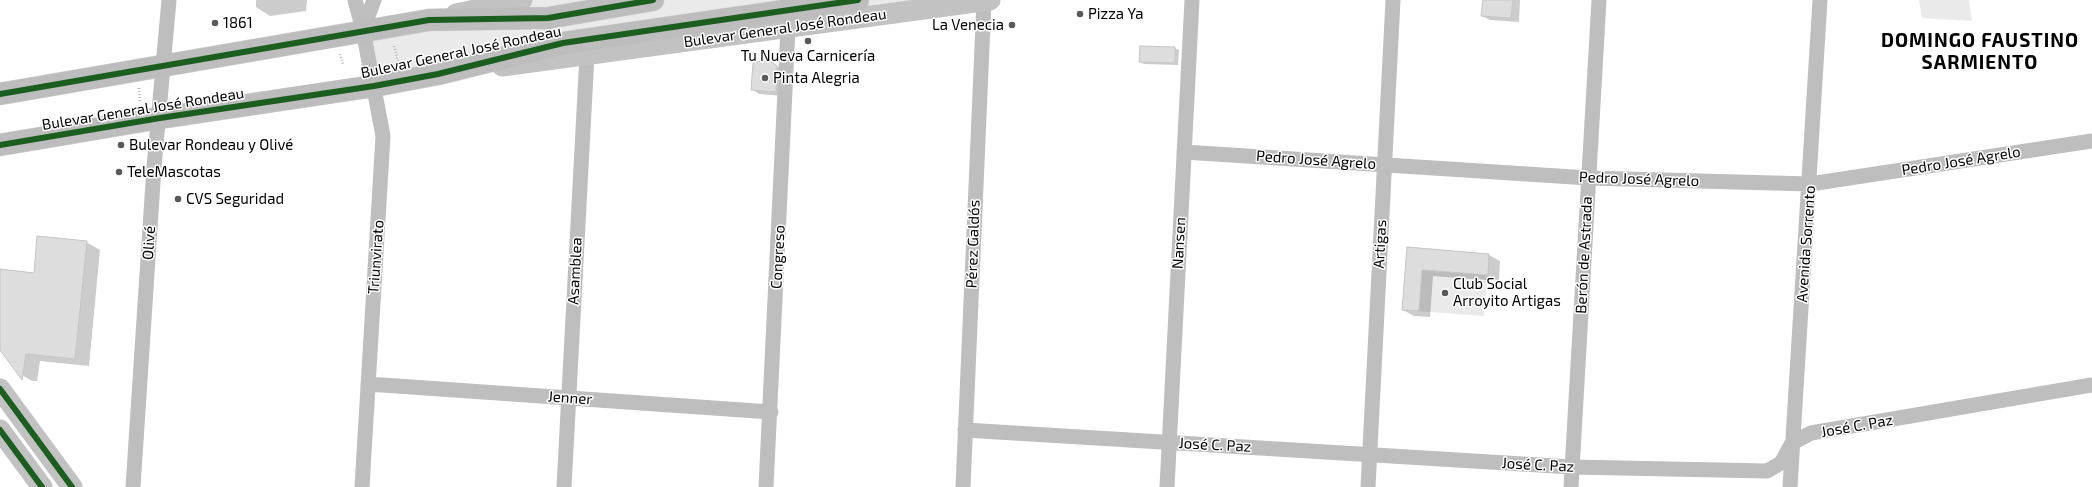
<!DOCTYPE html>
<html>
<head>
<meta charset="utf-8">
<style>
	body { margin:0 }
	canvas { display:block; background:#fff }
</style>
</head>
<body>
<canvas width="2092" height="487"></canvas>
<script>
const ctx = document.querySelector('canvas').getContext('2d');
ctx.lineJoin = 'round';
function fill(path, color) { ctx.fillStyle = color; ctx.fill(path, 'evenodd'); }
const toPath = rows => new Path2D(rows.map(r => 'M' + r).join(''));
function trace(path, color, width, dash) { ctx.strokeStyle = color; ctx.lineWidth = width; ctx.lineCap = dash ? 'butt' : 'round'; ctx.setLineDash(dash || []); ctx.stroke(path); }
function drawText(font, color, halo, rows, align = 'center') {
  ctx.font = font + ' "Exo 2",sans-serif'; ctx.lineWidth = 3; ctx.setLineDash([]); ctx.textBaseline = 'middle'; ctx.strokeStyle = halo; ctx.fillStyle = color; for (const [text, x, y, turn = 0] of rows) {
    ctx.save(); ctx.translate(x, y); ctx.rotate((+turn || 0) * Math.PI / 180); ctx.textAlign = isNaN(turn) ? turn : align; if (halo) ctx.strokeText(text, 0, 0); ctx.fillText(text, 0, 0); ctx.restore();
  }
}
fill(toPath([
	[522,0,990,0,374,86,363,30],
	[1919,0,1969,0,1972,21,1922,18],
	[1407,247,1489,254,1484,316,1402,310]
]), '#eaeaea');
fill(toPath([
	[256,0,307,0,306,11,270,16,256,7],
	[1484,0,1520,0,1519,22,1490,20,1482,16],
	[1141,47,1175,48,1179,50,1178,65,1144,64,1140,62],
	[768,60,784,71,783,96,759,94,752,89],
	[86,242,100,250,89,366,40,361,37,381,32,381,17,372,0,349,0,270,35,274],
	[1408,248,1489,255,1500,261,1499,281,1433,276,1430,317,1414,316,1403,310]
]), '#0003');
const building = toPath([
	[1483,0,1513,0,1511,18,1481,16,1483,0],
	[1140,46,1175,47,1175,63,1139,62,1140,46],
	[768,59,777,66,776,92,751,90,753,63,768,59],
	[37,236,87,241,75,359,26,354,22,380,0,350,0,269,34,273,37,236],
	[1407,247,1489,254,1488,275,1422,270,1419,311,1402,310,1407,247]
]);
fill(building, '#ddd');
trace(building, '#c5c5c5', 1);
const primary = toPath([
	[0,94,429,20,548,18,653,0],
	[0,145,160,118,374,86,438,74,563,43,858,0]
]);
trace(primary, '#dbdbdb', 23);
trace(toPath([
	[394,46,398,62],
	[340,54,343,64],
	[139,88,140,103]
]), '#b8b8b8', 2.5, [1, 2]);
trace(toPath([
	[355,0,363,30,383,136,362,487],
	[363,30,374,0],
	[1184,152,1589,178,1810,184,2092,141],
	[368,384,771,412],
	[965,430,1572,467,1767,471,1781,463,1792,443,1811,433,2092,385],
	[133,487,154,167,169,0],
	[564,487,587,55],
	[766,487,788,28],
	[963,487,984,1],
	[1167,487,1192,0],
	[1368,487,1393,0],
	[1571,487,1599,0],
	[1790,487,1820,0]
]), '#bebebe', 15);
trace(toPath([
	[456,14,522,0],
	[502,66,990,0],
	[0,389,72,487],
	[0,430,42,487]
]), '#c2c2c2', 21);
trace(primary, '#bdbdbd', 22);
trace(toPath([
	[0,94,429,20,548,18,653,0],
	[0,145,160,118,374,86,438,74,563,43,858,0],
	[0,389,72,487],
	[0,430,42,487]
]), '#1b5e20', 6);
for (const [x, y, r, color] of [
	[1080,14,4,"#595959"],
	[215,23,4,"#595959"],
	[1012,25,4,"#595959"],
	[808,41,4,"#595959"],
	[765,78,4,"#595959"],
	[121,145,4,"#595959"],
	[119,172,4,"#595959"],
	[178,199,4,"#595959"],
	[1445,293,4,"#595959"]
]) { const dot = new Path2D(); dot.arc(x, y, r, 0, 2 * Math.PI); ctx.fillStyle = color; ctx.fill(dot); trace(dot, '#fff', 1.5); }
drawText('15px', '#000', '#fff', [
	["Pizza Ya",1088,14],
	["1861",223,23],
	["La Venecia",1004,25,"right"],
	["Tu Nueva Carnicería",808,56,"center"],
	["Pinta Alegria",773,78],
	["Bulevar Rondeau y Olivé",129,145],
	["TeleMascotas",127,172],
	["CVS Seguridad",186,199],
	["Club Social",1453,284],
	["Arroyito Artigas",1453,301]
], 'left');
drawText('15px', '#000', '#fff', [
	["Bulevar General José Rondeau",785,28,-8],
	["Bulevar General José Rondeau",461,52,-12],
	["Bulevar General José Rondeau",143,109,-9],
	["Pedro José Agrelo",1316,160,4],
	["Pedro José Agrelo",1961,161,-9],
	["Pedro José Agrelo",1639,179,2],
	["Olivé",149,243,-86],
	["Nansen",1179,243,-87],
	["Pérez Galdós",973,244,-88],
	["Artigas",1380,244,-87],
	["Avenida Sorrento",1806,244,-86],
	["Berón de Astrada",1584,255,-87],
	["Triunvirato",376,257,-86],
	["Congreso",778,257,-87],
	["Asamblea",575,271,-87],
	["Jenner",570,398,4],
	["José C. Paz",1857,426,-10],
	["José C. Paz",1215,445,3],
	["José C. Paz",1538,465,3]
]);
ctx.letterSpacing = '1px';
drawText('bold 19px', '#000', '#fff', [
	["DOMINGO FAUSTINO",1980,41],
	["SARMIENTO",1980,63]
]);
ctx.letterSpacing = '0px';
</script>
</body>
</html>
